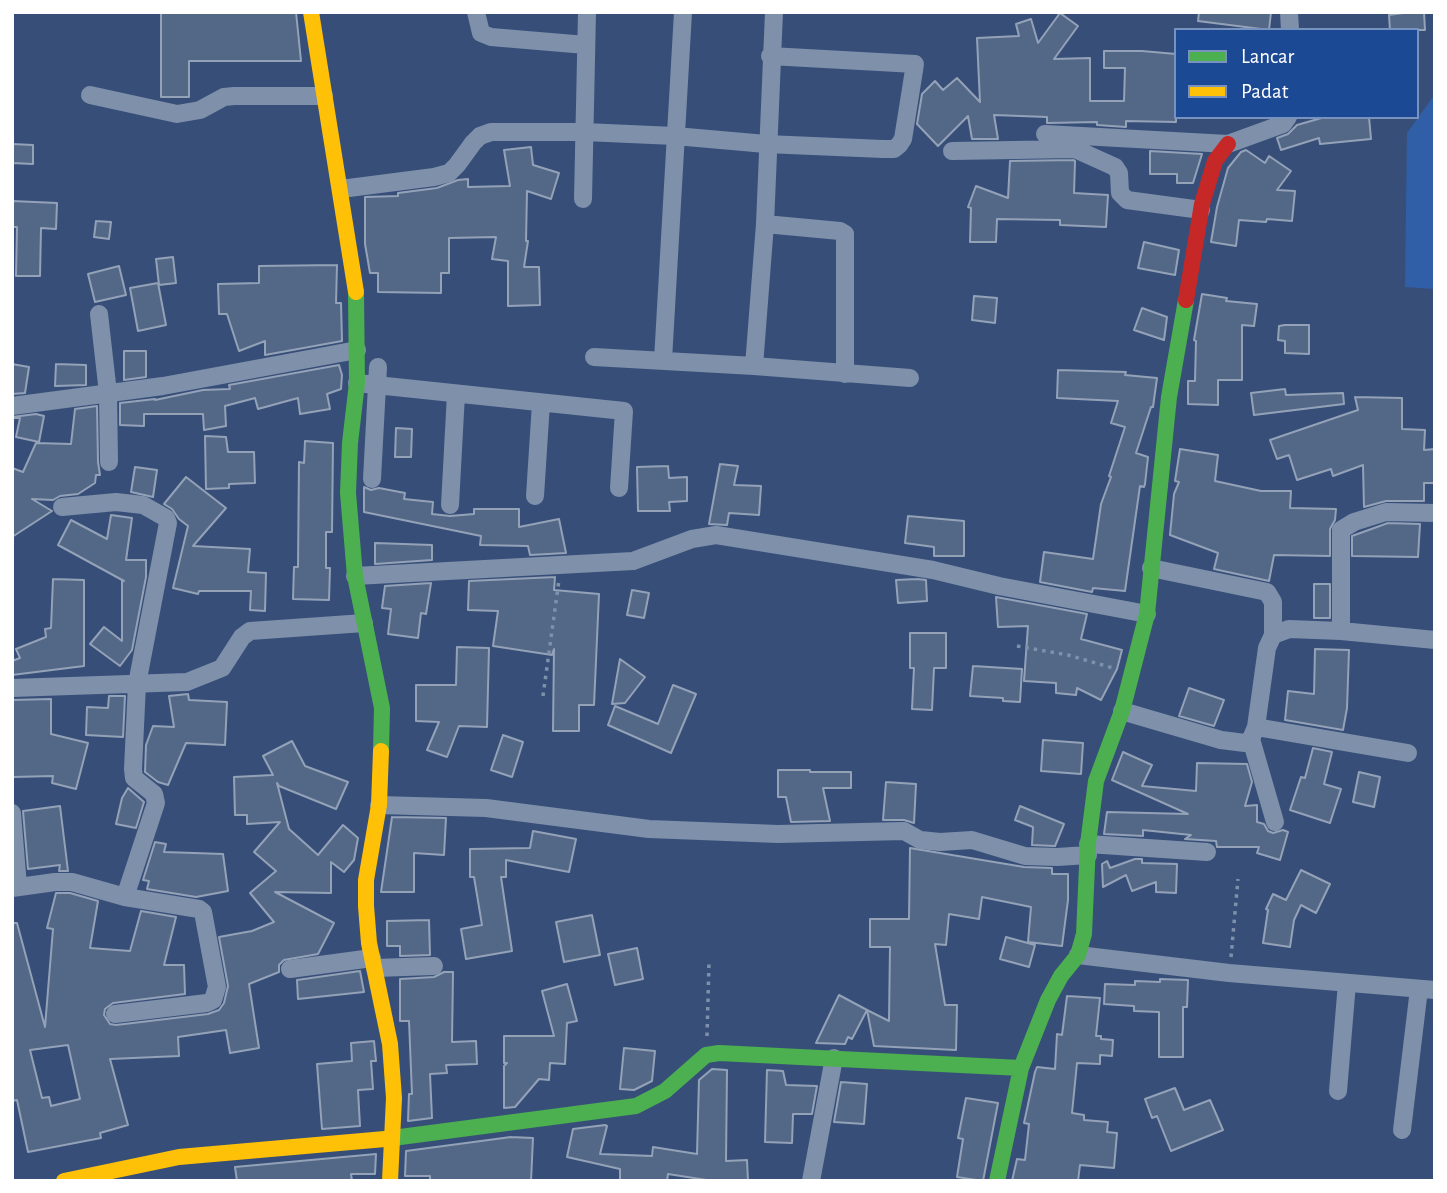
<!DOCTYPE html>
<html>
<head>
<meta charset="utf-8">
<style>
	body { margin:0 }
	#map { position:relative; width:1447px; height:1193px; overflow:hidden; background:#374f78; font-family:"Alegreya Sans",sans-serif }
	canvas { display:block }
	.frame { position:absolute; inset:0; border:14px solid #fff; pointer-events:none }
	.legend { position:absolute; left:1174px; top:28px; width:245px; height:91px; box-sizing:border-box; background:#1c4993; border:2px solid #7792be; margin:0; padding:9px 12px; list-style:none; font-size:21px; color:#fff }
	.legend li { display:flex; align-items:center; gap:14px; height:35px }
	.legend b { width:35px; border:2px solid #7792be }
</style>
</head>
<body>
<div id="map">
<canvas width="1447" height="1193"></canvas>
<div class="frame"></div>
<ul class="legend">
<li><b style="height:9px;background:#4caf50"></b>Lancar</li>
<li><b style="height:9px;background:#ffc107"></b>Padat</li>
</ul>
</div>
<script>
const ctx = document.querySelector('canvas').getContext('2d');
ctx.lineJoin = 'round';
function fill(path, color) { ctx.fillStyle = color; ctx.fill(path, 'evenodd'); }
const toPath = rows => new Path2D(rows.map(r => 'M' + r).join(''));
function trace(path, color, width, dash) { ctx.strokeStyle = color; ctx.lineWidth = width; ctx.lineCap = dash ? 'butt' : 'round'; ctx.setLineDash(dash || []); ctx.stroke(path); }
fill(toPath([
	[1435,94,1435,289,1405,287,1407,133]
]), '#305fa8');
const building = toPath([
	[161,12,296,12,301,61,189,61,189,97,161,97,161,12],
	[1199,12,1271,12,1269,30,1198,21,1199,12],
	[1410,12,1424,12,1425,30,1390,30,1389,15,1410,12],
	[1060,13,1078,26,1054,59,1090,58,1090,101,1124,101,1125,68,1104,68,1104,51,1142,51,1176,54,1176,122,1126,121,1126,127,1097,125,1097,122,1047,123,1047,117,994,115,998,139,972,139,968,116,938,146,917,124,922,94,935,81,943,90,957,78,980,102,977,38,1019,36,1016,24,1031,19,1038,43,1060,13],
	[1325,117,1369,117,1371,139,1320,144,1319,138,1281,150,1277,138,1288,134,1297,125,1325,117],
	[12,144,33,145,33,164,12,163,12,144],
	[531,147,533,165,559,173,551,199,527,191,526,241,528,241,524,267,539,267,540,305,508,306,508,261,492,259,496,237,449,238,449,273,441,273,441,293,378,292,378,273,370,273,365,244,365,197,398,196,398,193,437,188,458,180,468,179,468,187,510,186,504,150,531,147],
	[1246,150,1265,163,1269,156,1291,171,1277,190,1295,191,1292,221,1267,219,1266,222,1239,220,1236,246,1211,242,1217,207,1228,168,1241,152,1246,150],
	[1150,151,1202,154,1193,183,1177,183,1177,174,1150,174,1150,151],
	[1073,160,1075,161,1074,193,1108,195,1106,227,1060,225,1060,220,997,219,996,242,970,242,971,208,968,207,976,186,1008,198,1010,161,1073,160],
	[12,201,57,203,56,229,41,228,40,276,16,276,17,227,12,227,12,201],
	[96,221,111,222,109,239,94,237,96,221],
	[1144,242,1179,250,1175,275,1138,268,1144,242],
	[173,257,176,283,159,285,156,259,173,257],
	[337,265,336,303,341,303,342,341,265,355,265,341,239,351,227,314,219,314,218,284,259,283,259,266,337,265],
	[119,266,126,295,95,302,88,274,119,266],
	[158,283,166,325,138,331,130,288,158,283],
	[1202,294,1227,298,1226,301,1257,304,1254,326,1242,325,1242,380,1218,380,1218,405,1188,404,1188,381,1195,381,1196,341,1194,340,1202,294],
	[974,296,997,298,995,323,972,320,974,296],
	[1142,308,1167,317,1164,340,1134,330,1142,308],
	[1285,325,1309,325,1309,354,1285,353,1285,341,1278,340,1279,326,1285,325],
	[124,351,146,351,146,377,124,380,124,351],
	[12,364,29,367,25,393,12,394,12,364],
	[56,364,86,365,86,385,55,386,56,364],
	[339,365,342,375,341,389,327,394,330,409,300,414,298,398,258,409,255,398,225,406,226,426,204,430,203,414,144,414,144,426,120,425,120,403,155,399,155,400,203,390,230,389,229,385,339,365],
	[1058,370,1126,372,1125,375,1157,378,1153,407,1151,407,1136,453,1148,457,1145,484,1144,487,1140,486,1125,591,1093,588,1092,592,1040,582,1044,552,1093,559,1101,504,1111,477,1109,476,1125,427,1111,423,1118,401,1057,398,1058,370],
	[1285,389,1286,395,1343,393,1344,404,1254,415,1251,393,1285,389],
	[1355,397,1402,398,1402,429,1425,430,1424,450,1435,449,1435,483,1424,483,1424,501,1386,501,1364,507,1363,465,1333,476,1331,469,1297,480,1289,455,1277,459,1270,440,1358,410,1355,397],
	[97,406,98,462,100,475,96,475,95,483,78,494,60,496,53,500,32,499,52,511,12,537,12,468,23,472,36,443,71,444,75,409,97,406],
	[36,414,44,416,39,442,16,437,20,418,12,418,12,417,36,414],
	[396,428,412,429,411,457,395,457,396,428],
	[205,436,226,437,228,452,254,452,255,483,229,484,229,488,206,489,205,436],
	[305,441,333,443,332,532,326,532,326,568,330,568,329,600,293,599,294,567,298,567,299,462,304,463,305,441],
	[1180,449,1218,455,1215,481,1261,491,1291,491,1290,508,1336,509,1335,520,1330,529,1330,556,1274,555,1269,581,1214,569,1218,553,1170,535,1174,494,1179,482,1175,481,1180,449],
	[720,464,738,466,734,485,761,486,759,515,729,513,727,525,709,524,720,464],
	[668,466,669,478,687,477,687,501,669,502,670,511,638,511,637,467,668,466],
	[135,467,157,470,153,497,131,492,135,467],
	[186,477,226,508,193,546,250,549,248,572,266,573,265,611,250,610,251,591,199,591,198,594,173,588,188,526,179,519,172,509,164,504,186,477],
	[364,487,371,490,379,488,405,493,404,499,433,502,432,514,450,516,474,514,474,509,519,509,519,527,559,519,566,553,530,555,528,546,480,545,481,536,364,512,364,487],
	[111,515,132,518,126,560,146,560,146,577,132,650,120,666,90,644,104,627,122,641,122,581,124,581,58,545,71,520,107,539,111,515],
	[908,516,964,521,964,556,934,556,934,547,905,543,908,516],
	[1388,523,1420,524,1418,557,1352,556,1352,536,1388,523],
	[375,543,432,545,432,560,375,564,375,543],
	[555,577,554,590,599,594,594,705,579,705,579,731,553,731,554,649,552,655,493,646,498,611,468,610,469,581,555,577],
	[53,579,84,580,84,666,12,675,12,661,20,658,16,649,46,637,45,629,51,628,53,579],
	[917,579,926,580,927,601,898,603,896,580,917,579],
	[431,583,426,614,421,613,418,638,388,634,391,609,382,608,385,586,431,583],
	[1314,584,1330,584,1330,618,1314,618,1314,584],
	[632,590,649,593,644,618,627,615,632,590],
	[996,597,1087,614,1081,639,1122,650,1117,669,1101,700,1077,688,1076,695,1056,693,1056,683,1024,681,1028,626,998,627,996,597],
	[910,633,946,633,946,668,934,668,932,710,912,709,914,668,910,668,910,633],
	[457,647,489,648,487,727,459,726,447,757,427,750,439,722,416,721,416,685,456,685,457,647],
	[1315,649,1349,650,1347,708,1343,730,1285,720,1288,691,1314,694,1315,649],
	[620,659,645,677,625,703,612,704,620,659],
	[973,666,1022,669,1020,702,1003,701,1003,698,970,696,973,666],
	[673,685,696,694,671,753,608,725,615,706,658,724,673,685],
	[1189,688,1224,700,1214,726,1179,716,1189,688],
	[188,694,189,700,227,702,225,745,186,743,168,785,158,782,145,772,146,745,153,726,174,727,169,696,188,694],
	[109,696,125,696,123,737,86,735,87,707,108,708,109,696],
	[51,699,51,734,88,743,76,789,52,783,53,776,13,777,12,700,51,699],
	[503,735,523,742,512,777,491,770,503,735],
	[1043,740,1083,743,1081,774,1041,771,1043,740],
	[292,741,305,766,348,782,336,809,279,786,277,783,289,829,318,855,343,825,358,838,354,860,344,872,331,862,331,893,275,892,334,923,318,954,284,960,279,965,279,972,249,984,259,1048,230,1053,226,1030,178,1037,179,1056,110,1059,128,1125,100,1133,101,1138,28,1152,17,1100,12,1101,12,923,17,923,45,1027,53,929,47,928,56,893,70,893,98,901,90,948,130,951,141,911,176,917,164,965,184,965,185,994,113,1003,105,1009,104,1015,110,1024,116,1025,208,1014,219,1010,224,1003,228,986,219,937,252,931,274,922,250,893,276,871,254,852,280,822,247,824,247,815,235,815,234,777,273,775,263,756,292,741],
	[68,1045,80,1099,51,1106,49,1097,42,1098,30,1050,68,1045],
	[1313,748,1332,752,1324,784,1341,789,1330,823,1290,810,1301,777,1305,778,1313,748],
	[1123,752,1152,765,1142,786,1196,791,1197,763,1247,764,1252,782,1245,806,1257,805,1257,822,1264,824,1268,831,1273,833,1283,830,1288,832,1280,860,1257,853,1259,847,1217,847,1216,841,1185,839,1191,835,1143,830,1143,836,1104,834,1107,812,1188,814,1112,780,1123,752],
	[778,770,810,770,810,772,851,772,851,788,823,788,830,821,791,822,786,797,778,797,778,770],
	[1359,772,1380,777,1374,807,1353,802,1359,772],
	[886,782,916,784,914,823,904,820,883,820,886,782],
	[128,788,144,802,136,828,116,824,122,798,128,788],
	[60,806,68,871,59,871,60,865,28,869,23,811,60,806],
	[1020,806,1064,824,1055,846,1032,845,1033,827,1015,820,1020,806],
	[392,817,446,818,444,855,414,853,414,892,381,892,392,817],
	[533,831,576,839,569,872,506,860,506,877,501,877,512,951,466,959,461,929,482,925,474,877,470,877,470,849,530,848,533,831],
	[155,842,166,844,164,852,223,854,228,891,196,897,147,889,149,881,143,880,155,842],
	[910,848,1024,867,1052,868,1052,874,1068,874,1068,900,1062,946,1028,942,1031,907,982,897,979,919,949,914,946,945,935,944,945,1005,957,1005,956,1050,874,1046,867,1010,889,1021,890,947,870,947,870,919,909,919,910,848],
	[1135,859,1142,859,1142,863,1177,864,1176,893,1156,892,1156,882,1132,891,1126,875,1103,887,1102,864,1107,861,1110,868,1135,859],
	[1301,870,1330,884,1316,913,1301,905,1294,920,1290,947,1263,943,1268,910,1266,909,1273,894,1286,900,1301,870],
	[592,915,600,955,564,962,556,922,592,915],
	[429,920,430,955,400,956,400,946,387,946,387,921,429,920],
	[1006,937,1035,945,1029,967,1000,959,1006,937],
	[637,948,643,979,615,985,608,954,637,948],
	[360,971,364,992,298,999,297,980,360,971],
	[444,972,453,972,452,1042,476,1041,477,1064,446,1065,447,1073,430,1074,432,1118,408,1121,409,1094,412,1094,409,1021,400,1021,400,979,434,977,444,972],
	[1160,979,1188,980,1187,1007,1183,1007,1183,1057,1159,1057,1159,1012,1134,1011,1134,1006,1104,1004,1105,984,1135,985,1135,981,1160,982,1160,979],
	[567,984,577,1021,567,1023,565,1064,550,1063,549,1080,539,1079,515,1107,504,1108,504,1066,507,1063,504,1063,504,1036,554,1036,542,991,567,984],
	[839,995,867,1010,852,1039,848,1037,845,1044,816,1043,839,995],
	[1067,996,1100,998,1096,1036,1101,1036,1101,1039,1113,1040,1112,1056,1100,1055,1100,1064,1077,1063,1072,1113,1084,1115,1084,1120,1108,1122,1107,1132,1117,1133,1114,1168,1080,1165,1078,1181,1012,1181,1017,1159,1025,1160,1029,1124,1024,1123,1035,1072,1037,1067,1055,1069,1057,1034,1062,1035,1067,996],
	[374,1041,376,1061,371,1061,373,1089,358,1090,360,1126,322,1129,317,1064,352,1061,351,1043,374,1041],
	[624,1048,655,1051,652,1081,634,1090,620,1089,624,1048],
	[712,1069,727,1070,726,1161,747,1160,748,1181,713,1181,668,1174,667,1181,620,1181,620,1169,567,1157,573,1129,605,1125,607,1126,600,1154,652,1156,653,1147,697,1154,699,1080,712,1069],
	[767,1070,783,1071,786,1085,817,1086,812,1114,793,1114,792,1143,765,1142,767,1070],
	[841,1082,867,1084,864,1124,834,1122,841,1082],
	[1175,1088,1184,1110,1210,1100,1223,1130,1171,1151,1157,1116,1152,1118,1145,1099,1175,1088],
	[966,1098,998,1103,983,1181,957,1177,963,1139,958,1138,966,1098],
	[511,1137,533,1138,531,1181,430,1181,430,1176,405,1176,406,1151,511,1137],
	[376,1154,375,1174,351,1174,352,1181,237,1181,235,1167,376,1154]
]);
fill(building, '#536787');
trace(building, '#94a2b8', 2);
trace(toPath([
	[1017,646,1068,655,1113,668],
	[543,696,559,580],
	[1231,957,1238,879],
	[707,1036,709,963]
]), '#7f90ab', 3.5, [3.5, 5]);
trace(toPath([
	[476,12,481,33,491,37,586,45],
	[1289,12,1290,30],
	[90,95,177,114,200,110,224,97,234,96,324,96],
	[1045,134,1228,144,1283,124,1288,117],
	[952,151,1075,149,1115,167,1119,173,1120,193,1127,200,1201,210],
	[341,189,434,177,449,173,457,165,473,143,480,136,491,132,584,132,675,136,766,144,883,149,894,149,899,145,903,139,915,64,770,56],
	[583,199,587,12],
	[765,224,840,231,845,234,845,374],
	[99,314,108,393,109,462],
	[594,357,754,366,910,378],
	[663,360,683,12],
	[754,366,765,224,774,12],
	[357,383,624,411,619,488],
	[12,406,163,386,357,350],
	[372,479,378,367],
	[535,496,541,403],
	[450,505,456,394],
	[62,507,116,502,143,505,166,518,168,523,137,684,133,769,134,778,154,794,156,803,125,897],
	[1151,568,1267,592,1273,602,1273,635],
	[355,576,633,561,692,539,716,535,933,570,999,586,1147,614],
	[1341,631,1435,640],
	[12,688,187,682,222,668,242,637,250,631,364,623],
	[1122,711,1221,740,1245,743,1251,739,1256,727,1267,648,1273,635,1289,629,1341,631,1341,530,1354,522,1386,512,1435,513],
	[1256,727,1408,753],
	[1251,739,1275,822],
	[379,805,486,808,649,829,778,834,904,831,920,840,940,842,972,840,1025,856,1057,857,1088,855],
	[12,813,18,886],
	[1088,844,1207,852],
	[12,888,55,882,72,882,125,897,199,909,203,912,217,987,213,1000,207,1003,115,1014],
	[1078,955,1229,973,1435,990],
	[375,968,434,966],
	[290,969,372,958],
	[1338,1091,1347,983],
	[1402,1130,1419,989],
	[811,1181,834,1058]
]), '#7f90ab', 18);
trace(toPath([
	[356,292,357,383,350,443,348,493,355,576,382,708,381,751],
	[385,1139,636,1106,665,1091,706,1055,719,1053,1021,1068],
	[997,1181,1021,1068,1048,1000,1061,976,1078,955,1084,934,1088,844,1096,781,1122,711,1147,614,1169,397,1186,300]
]), '#4caf50', 16);
trace(toPath([
	[311,12,356,292],
	[381,751,379,805,366,880,366,906,369,943,390,1044,394,1098,390,1181],
	[64,1181,179,1157,385,1139]
]), '#ffc107', 16);
trace(toPath([
	[1186,300,1202,204,1215,161,1228,144]
]), '#c62828', 16);
</script>
</body>
</html>
